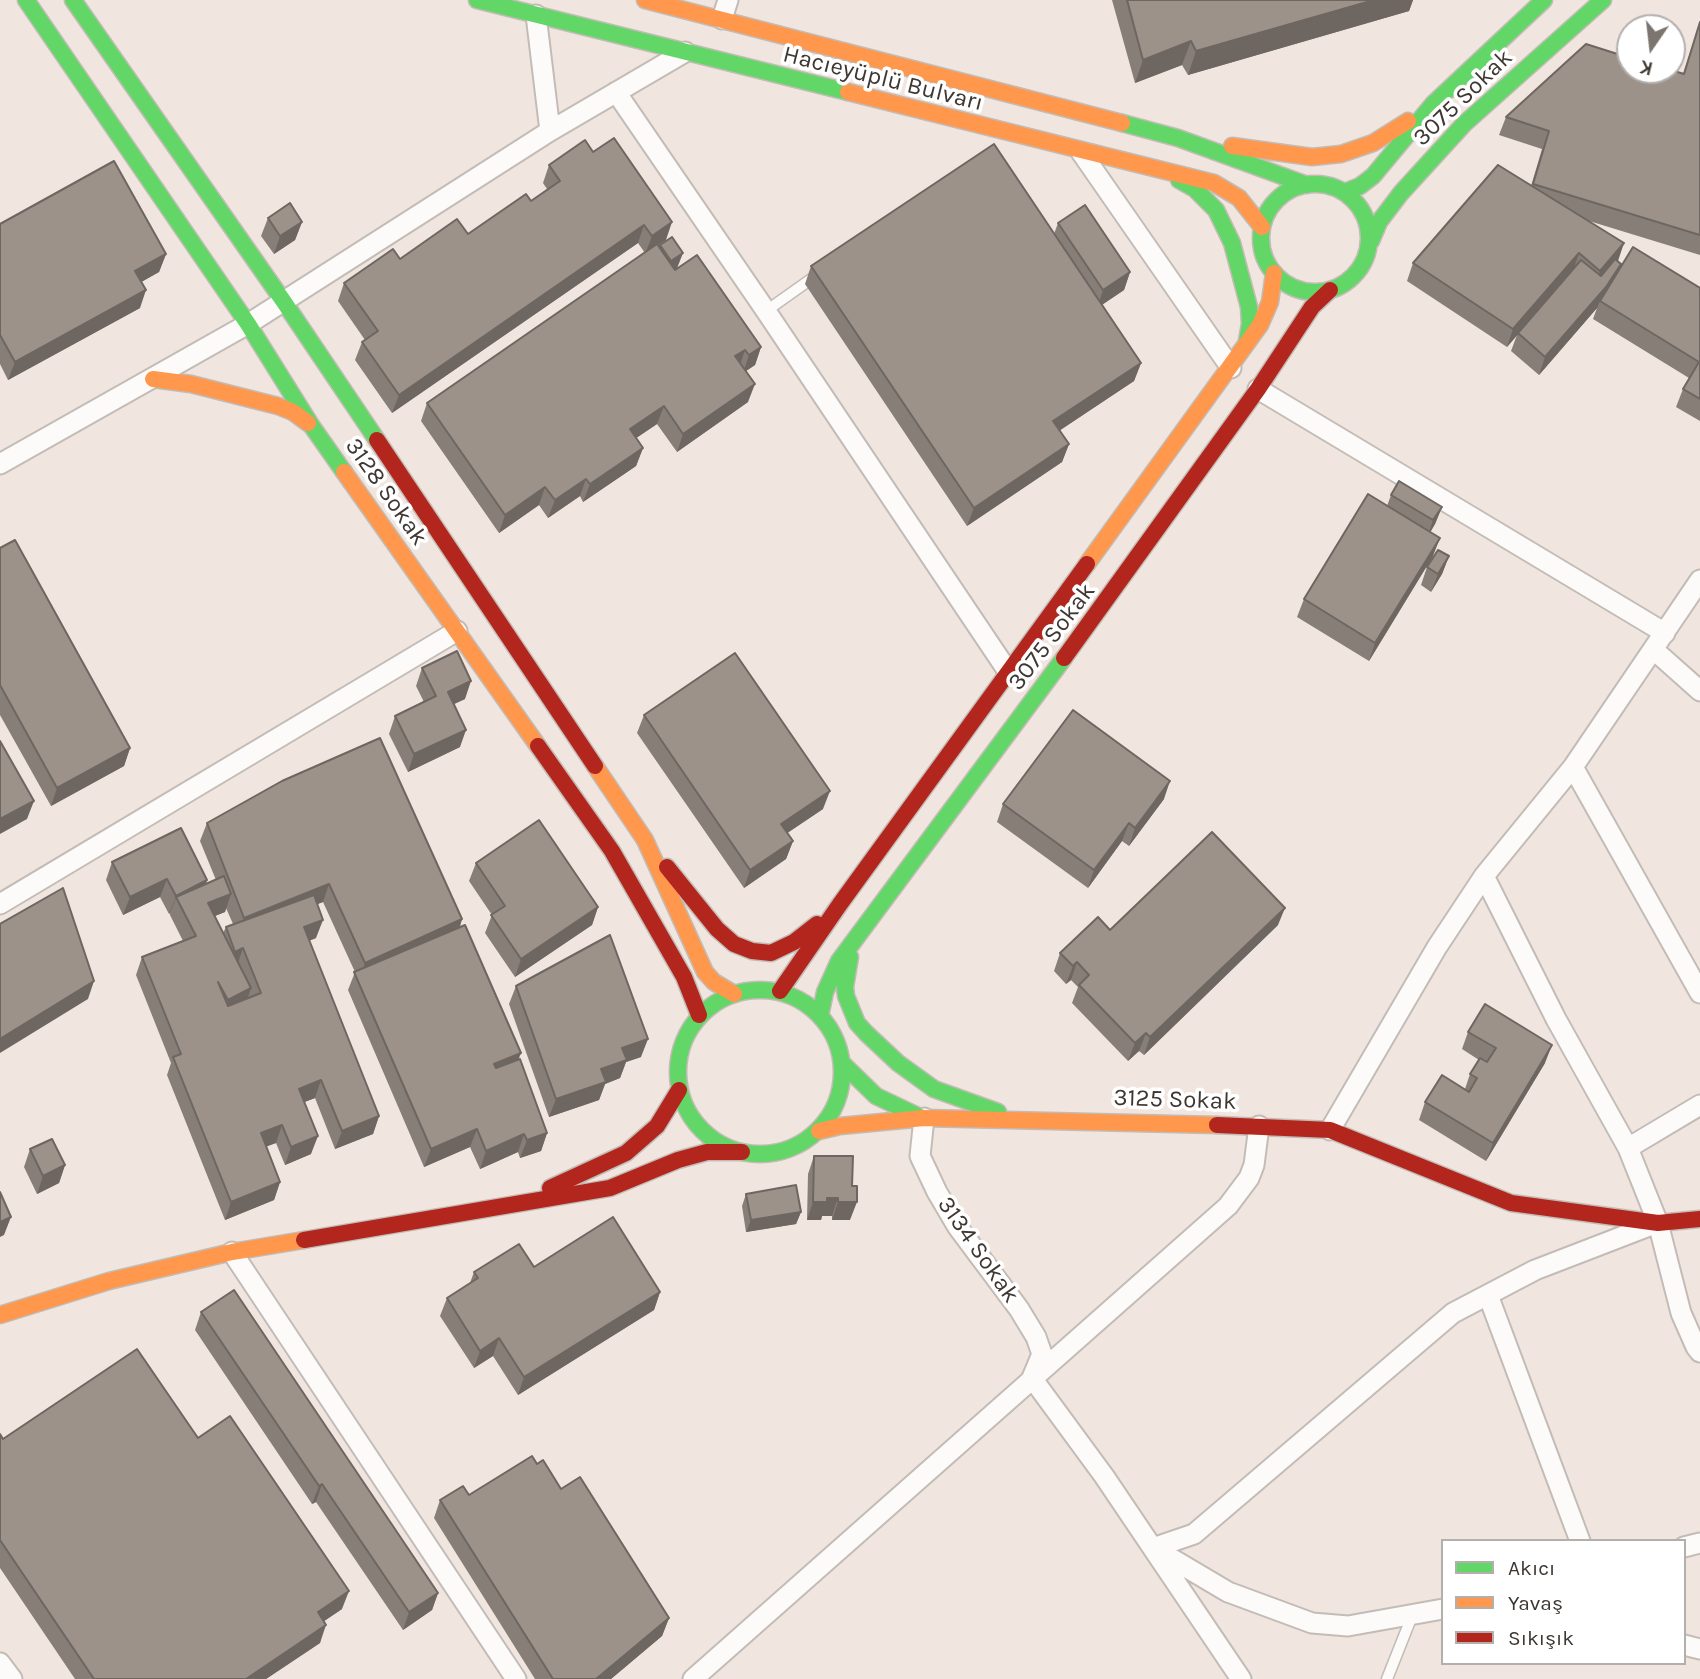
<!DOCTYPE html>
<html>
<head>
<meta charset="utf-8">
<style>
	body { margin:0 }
	#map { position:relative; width:1700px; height:1679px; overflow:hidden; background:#f0e6df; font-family:Karla,sans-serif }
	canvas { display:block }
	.legend { position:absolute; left:1441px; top:1539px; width:245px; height:126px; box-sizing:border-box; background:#fff; border:2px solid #b2afad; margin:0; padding:9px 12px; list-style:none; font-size:21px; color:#3e3732 }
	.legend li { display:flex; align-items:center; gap:14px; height:35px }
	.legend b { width:35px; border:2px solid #b2afad }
	.north { position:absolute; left:1616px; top:14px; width:70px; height:70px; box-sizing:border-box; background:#fff; border:2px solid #b2afad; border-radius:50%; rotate:194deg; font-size:19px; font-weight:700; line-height:28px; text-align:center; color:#3e3732 }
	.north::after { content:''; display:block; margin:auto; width:24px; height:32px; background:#7c746f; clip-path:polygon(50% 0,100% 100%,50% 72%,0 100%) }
</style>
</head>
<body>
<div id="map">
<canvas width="1700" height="1679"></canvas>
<ul class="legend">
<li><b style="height:9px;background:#63d668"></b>Akıcı</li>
<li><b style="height:9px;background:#ff974d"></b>Yavaş</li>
<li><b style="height:9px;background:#b3261e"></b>Sıkışık</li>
</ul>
<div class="north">K</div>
</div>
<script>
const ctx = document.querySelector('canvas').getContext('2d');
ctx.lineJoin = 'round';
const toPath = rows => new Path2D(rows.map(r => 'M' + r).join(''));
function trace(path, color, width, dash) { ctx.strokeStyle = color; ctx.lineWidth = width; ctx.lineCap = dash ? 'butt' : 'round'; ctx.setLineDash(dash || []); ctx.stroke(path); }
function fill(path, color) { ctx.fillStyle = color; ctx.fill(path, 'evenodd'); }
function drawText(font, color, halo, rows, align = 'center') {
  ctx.font = font + ' Karla,sans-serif'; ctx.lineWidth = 7; ctx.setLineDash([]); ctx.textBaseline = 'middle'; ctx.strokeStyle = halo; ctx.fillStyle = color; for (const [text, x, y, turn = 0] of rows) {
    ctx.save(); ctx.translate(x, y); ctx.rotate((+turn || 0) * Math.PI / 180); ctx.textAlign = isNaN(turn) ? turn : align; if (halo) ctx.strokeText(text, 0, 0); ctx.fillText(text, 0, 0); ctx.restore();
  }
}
const lane = toPath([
	[766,311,814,277],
	[1387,1679,1412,1616]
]);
const street = toPath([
	[536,15,550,131],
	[722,19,728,0],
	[616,92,766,311,1009,673],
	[1081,152,1231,368],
	[1258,389,1665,633],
	[0,464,248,324,550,131,685,52],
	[1654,650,1700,691],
	[1573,767,1700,993],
	[1484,876,1556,1019,1628,1148,1658,1223,1681,1313,1696,1347,1700,1352],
	[0,904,457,631],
	[924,1118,920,1156,937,1192,957,1226,1019,1309,1036,1337,1042,1354,1032,1378,1104,1476,1241,1679],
	[1330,1130,1437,947,1484,876,1573,767,1700,580],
	[1628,1148,1700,1105],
	[232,1252,516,1679],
	[1488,1295,1580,1541],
	[1684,1547,1700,1543],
	[1153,1548,1194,1534,1453,1313,1535,1270,1657,1223],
	[1157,1550,1228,1592,1312,1623,1348,1626,1443,1609],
	[1684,1645,1700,1649],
	[0,1663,12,1679],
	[693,1679,1228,1206,1249,1178,1254,1165,1259,1126]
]);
const fast = toPath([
	[26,0,248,324,311,425,344,472],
	[73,0,284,302,377,440],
	[477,0,848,92],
	[1122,123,1178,138,1307,185],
	[1179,180,1195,189,1216,210,1232,243,1249,307,1250,324,1247,341],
	'1261 238a54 54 0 1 1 108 0a54 54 0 1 1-108 0Z',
	[1345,192,1360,186,1373,176,1433,104,1544,0],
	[1371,241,1379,222,1401,193,1464,124,1603,0],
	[850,957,845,987,846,996,857,1023,866,1033,898,1063,934,1089,998,1112],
	'678 1072a82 82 0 1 1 164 0a82 82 0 1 1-164 0Z',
	[820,1016,825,992,839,961,1064,658],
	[843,1064,876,1096,922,1118]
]);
const slow = toPath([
	[645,0,1122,123],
	[848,92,1214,183,1239,198,1262,227],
	[1232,146,1312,157,1341,154,1373,143,1408,121],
	[153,379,191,384,278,406,293,412,308,423],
	[344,472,538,746],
	[1087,564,1260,325,1270,302,1274,273],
	[595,766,645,840,705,972,714,982,734,994],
	[819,1131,840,1126,924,1118,1217,1125],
	[0,1315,109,1281,232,1252,304,1240]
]);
const jam = toPath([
	[377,440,595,766],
	[1064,658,1258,389,1312,307,1330,290],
	[538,746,612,851,684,977,699,1015],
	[667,867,717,929,734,944,752,951,771,953,794,942,817,924],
	[780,991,840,904,1087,564],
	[1217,1125,1330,1130,1511,1203,1658,1223,1700,1219],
	[550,1188,626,1153,657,1126,679,1090],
	[304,1240,610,1188,678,1160,707,1152,742,1152]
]);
trace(lane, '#c3bcb6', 13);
trace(street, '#c3bcb6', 23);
trace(fast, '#c3bcb6', 19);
trace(slow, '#c3bcb6', 19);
trace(jam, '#c3bcb6', 19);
trace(lane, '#fdfbfa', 10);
trace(street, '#fdfbfa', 19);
trace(fast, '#63d668', 16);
trace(slow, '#ff974d', 16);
trace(jam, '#b3261e', 16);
fill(toPath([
	[1112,0,1413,0,1409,11,1188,75,1182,65,1135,83],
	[1700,22,1700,255,1589,221,1618,261,1621,264,1618,271,1700,288,1700,421,1676,407,1683,389,1689,378,1593,319,1597,308,1539,375,1511,351,1517,335,1507,347,1407,281,1413,263,1531,186,1542,149,1499,135,1506,117,1683,74],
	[593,152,666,240,658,245,659,247,660,245,678,268,761,347,755,365,746,371,748,402,677,452,657,424,636,438,643,448,636,466,583,502,580,496,548,518,539,505,499,533,421,421,427,403,645,253,638,243,392,413,355,360,362,342,365,340,338,301,344,283,400,259,468,234,531,201,547,189,543,183,549,165],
	[268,218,302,222,295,240,274,254,261,236],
	[1058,223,1130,272,1124,290,1102,305,1141,363,1134,381,1060,430,1069,444,1062,462,967,526,805,284,811,266,1054,234],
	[0,224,166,254,159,272,141,282,140,308,8,380,0,364],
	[1391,495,1442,507,1435,524,1430,532,1433,556,1369,661,1297,617,1304,599,1387,506],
	[0,548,130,748,124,766,51,806,0,715],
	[1449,556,1442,574,1431,592,1421,585,1427,567],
	[422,668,465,699,454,704,460,747,408,772,389,734,395,716,424,702,416,686],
	[644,715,823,809,787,833,793,841,786,859,744,888,637,733],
	[1164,799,1129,846,1122,841,1088,888,997,822,1003,804],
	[207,823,462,919,460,927,518,1060,547,1133,541,1151,520,1158,518,1152,480,1169,470,1147,424,1167,348,990,355,972,323,902,317,904,316,938,309,941,379,1116,373,1134,335,1149,315,1098,304,1102,311,1154,285,1165,276,1143,266,1146,280,1182,274,1200,225,1220,167,1075,171,1063,136,975,142,957,183,941,170,915,170,913,169,914,160,897,123,915,106,880,112,862,207,880,206,884,216,880,200,841],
	[226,908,233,924,226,927,223,933,215,916,225,912],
	[476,863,598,907,592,925,515,977,485,933,492,915,469,881],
	[1278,925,1144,1055,1139,1051,1128,1061,1072,1003,1078,987,1071,980,1066,984,1054,971,1060,953,1110,930],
	[516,986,641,1057,626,1062,620,1078,605,1084,599,1100,549,1117,509,1004],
	[1468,1032,1545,1063,1486,1161,1419,1120,1425,1102,1465,1089,1470,1074,1479,1060,1462,1049],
	[30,1149,65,1165,59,1183,37,1194,24,1167],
	[814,1156,850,1220,832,1220,832,1216,822,1216,821,1220,807,1220,808,1174],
	[746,1194,801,1212,796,1224,746,1232,742,1206],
	[534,1267,660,1292,654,1310,518,1395,493,1356,474,1368,440,1316,447,1298,470,1283,474,1272],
	[201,1312,438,1593,432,1610,403,1630,316,1502,312,1504,195,1330],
	[0,1434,3,1439,198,1438,342,1609,324,1621,320,1643,266,1679,75,1679,0,1568],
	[537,1464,561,1489,669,1618,662,1636,611,1679,535,1679,434,1518,440,1500,469,1495]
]), '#877e77');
fill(toPath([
	[1374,0,1413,0,1409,11,1188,75,1196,51],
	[1191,41,1182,65,1135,83,1143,60],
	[302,222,295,240,274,254,280,236],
	[672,222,666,240,645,254,652,236],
	[644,225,638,243,392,413,399,395],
	[1624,243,1618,261,1594,289,1600,271],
	[683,253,676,271,665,279,671,261],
	[1579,253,1573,271,1507,347,1513,329],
	[166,254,159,272,129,289,135,271],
	[1621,264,1614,282,1600,301,1597,308,1539,375,1545,357],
	[1130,272,1124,290,1097,308,1103,290],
	[146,290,140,308,8,380,15,362],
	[761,347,755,365,743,373,749,355],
	[745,350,739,368,735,356],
	[1141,363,1134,381,1047,439,1053,421],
	[755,384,748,402,677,452,683,434],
	[664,406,657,424,623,447,630,429],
	[1069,444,1062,462,967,526,974,508],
	[643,448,636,466,583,502,590,484],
	[586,479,580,496,548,518,555,500],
	[545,487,539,505,499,533,505,515],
	[1442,507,1435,524,1427,538,1433,520],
	[1440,538,1433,556,1369,661,1375,643],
	[1449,556,1442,574,1431,592,1438,574],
	[471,681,465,699,441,710,448,692],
	[466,730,460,747,408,772,414,754],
	[130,748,124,766,51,806,57,788],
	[1170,781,1164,799,1129,846,1135,828],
	[830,791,823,809,774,842,781,824],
	[34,801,27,819,0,834,0,819],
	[1129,823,1122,841,1088,888,1094,870],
	[793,841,786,859,744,888,750,870],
	[167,879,160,897,123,915,130,897],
	[207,880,201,898,176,897,170,913,169,914,176,896],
	[329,884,323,902,237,936,244,918],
	[231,894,225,912,202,921,208,903],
	[598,907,592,925,515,977,521,959],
	[1285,908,1278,925,1144,1055,1150,1037],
	[462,919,456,937,359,981,365,963],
	[323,920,316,938,297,945,304,927],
	[243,948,237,966,228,970,235,952],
	[1077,962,1071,980,1066,984,1073,966],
	[94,981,88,999,0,1053,0,1039],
	[251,988,245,1006,222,1018,228,1000],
	[1146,1033,1139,1051,1128,1061,1135,1043],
	[648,1039,641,1057,626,1062,620,1078,605,1084,599,1100,549,1117,556,1099,601,1069,622,1048],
	[1552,1045,1545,1063,1486,1161,1493,1143],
	[521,1053,514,1071,488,1082,494,1064],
	[321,1080,315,1098,292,1107,299,1089],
	[379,1116,373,1134,335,1149,342,1131],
	[282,1125,276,1143,255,1151,261,1133],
	[477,1129,470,1147,424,1167,431,1149],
	[547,1133,541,1151,520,1158,527,1140],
	[524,1134,518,1152,480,1169,486,1151],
	[318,1136,311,1154,285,1165,291,1147],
	[65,1165,59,1183,37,1194,43,1176],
	[280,1182,274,1200,225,1220,231,1202],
	[827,1198,838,1198,832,1216,822,1216,821,1220,807,1220,813,1202],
	[838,1202,857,1202,850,1220,832,1220],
	[801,1212,796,1224,746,1232,751,1220],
	[11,1217,4,1235,0,1237,0,1222],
	[660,1292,654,1310,518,1395,524,1377],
	[499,1338,493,1356,474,1368,480,1351],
	[322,1484,316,1502,312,1504,319,1486],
	[349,1591,342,1609,311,1630,318,1612],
	[438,1593,432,1610,403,1630,409,1612],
	[669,1618,662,1636,611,1679,596,1679],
	[326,1625,320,1643,266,1679,246,1679]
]), '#6e6661');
const building = toPath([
	[1127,0,1374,0,1196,51,1191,41,1143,60,1127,0],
	[1700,22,1700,235,1533,184,1549,131,1506,117,1586,44,1630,58,1630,70,1671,70,1684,74,1700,22],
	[614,138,672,222,652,236,644,225,399,395,362,342,378,331,344,283,393,249,400,259,457,219,468,234,526,194,531,201,560,181,549,165,585,140,593,152,614,138],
	[994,144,1141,363,1053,421,1069,444,974,508,811,266,994,144],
	[114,161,166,254,135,271,146,290,15,362,0,335,0,224,114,161],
	[1498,165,1624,243,1600,271,1579,253,1513,329,1413,263,1498,165],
	[290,203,302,222,280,236,268,218,290,203],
	[1085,205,1130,272,1103,290,1058,223,1085,205],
	[672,237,683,253,671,261,660,245,672,237],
	[657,244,675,270,697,255,761,347,749,355,745,350,735,356,755,384,683,434,664,406,630,429,643,448,590,484,586,479,555,500,545,487,505,515,427,403,657,244],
	[1633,247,1700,288,1700,399,1683,389,1699,362,1600,301,1633,247],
	[1615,259,1621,264,1606,287,1545,357,1518,333,1581,260,1601,276,1615,259],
	[1399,481,1442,507,1433,520,1391,495,1399,481],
	[1368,494,1440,538,1375,643,1304,599,1368,494],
	[15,540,130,748,57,788,0,685,0,548,15,540],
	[1438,550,1449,556,1438,574,1427,567,1438,550],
	[457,651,471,681,448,692,466,730,414,754,395,716,436,696,422,668,457,651],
	[735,653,830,791,781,824,793,841,750,870,644,715,735,653],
	[1073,710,1170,781,1135,828,1129,823,1094,870,1003,804,1073,710],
	[380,738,462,919,365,963,329,884,244,918,207,823,282,781,380,738],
	[0,741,34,801,0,819,0,741],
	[539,820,598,907,521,959,491,915,505,906,476,863,539,820],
	[181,828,207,880,176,896,167,879,130,897,112,862,181,828],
	[1212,832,1285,908,1150,1037,1146,1033,1135,1043,1079,985,1089,975,1077,962,1073,966,1060,953,1098,917,1110,930,1212,832],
	[224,876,231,894,208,903,251,988,228,1000,218,982,228,1006,261,993,243,948,235,952,226,927,314,895,323,920,304,927,379,1116,342,1131,321,1080,299,1089,318,1136,291,1147,282,1125,261,1133,280,1182,231,1202,173,1057,181,1054,142,957,196,936,176,897,224,876],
	[63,888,94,981,0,1039,0,924,63,888],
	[465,925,521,1053,494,1064,496,1068,520,1059,547,1133,527,1140,524,1134,486,1151,477,1129,431,1149,354,972,465,925],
	[610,935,648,1039,622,1048,627,1060,601,1069,606,1082,556,1099,516,986,610,935],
	[1485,1004,1552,1045,1493,1143,1425,1102,1442,1075,1469,1092,1477,1078,1470,1074,1480,1058,1487,1062,1496,1048,1468,1032,1485,1004],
	[52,1139,65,1165,43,1176,30,1149,52,1139],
	[814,1156,853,1156,852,1186,857,1186,857,1202,838,1202,838,1198,827,1198,827,1202,813,1202,814,1156],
	[796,1185,801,1212,751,1220,746,1194,796,1185],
	[0,1192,11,1217,0,1222,0,1192],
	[613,1217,660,1292,524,1377,499,1338,480,1351,447,1298,478,1278,474,1272,519,1244,534,1267,613,1217],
	[234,1290,438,1593,409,1612,322,1484,319,1486,201,1312,234,1290],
	[137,1349,198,1438,230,1416,349,1591,318,1612,326,1625,246,1679,94,1679,0,1540,0,1434,3,1439,137,1349],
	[532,1456,537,1464,543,1460,561,1489,580,1477,669,1618,596,1679,553,1679,440,1500,463,1486,469,1495,532,1456]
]);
fill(building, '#9d928a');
trace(building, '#6e6661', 2);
drawText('24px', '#3e3732', '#fff', [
	["Hacıeyüplü Bulvarı",883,79,14],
	["3075 Sokak",1463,98,-44],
	["3128 Sokak",386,492,55],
	["3075 Sokak",1052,637,-53],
	["3125 Sokak",1175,1100,2],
	["3134 Sokak",978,1250,55]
]);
</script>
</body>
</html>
